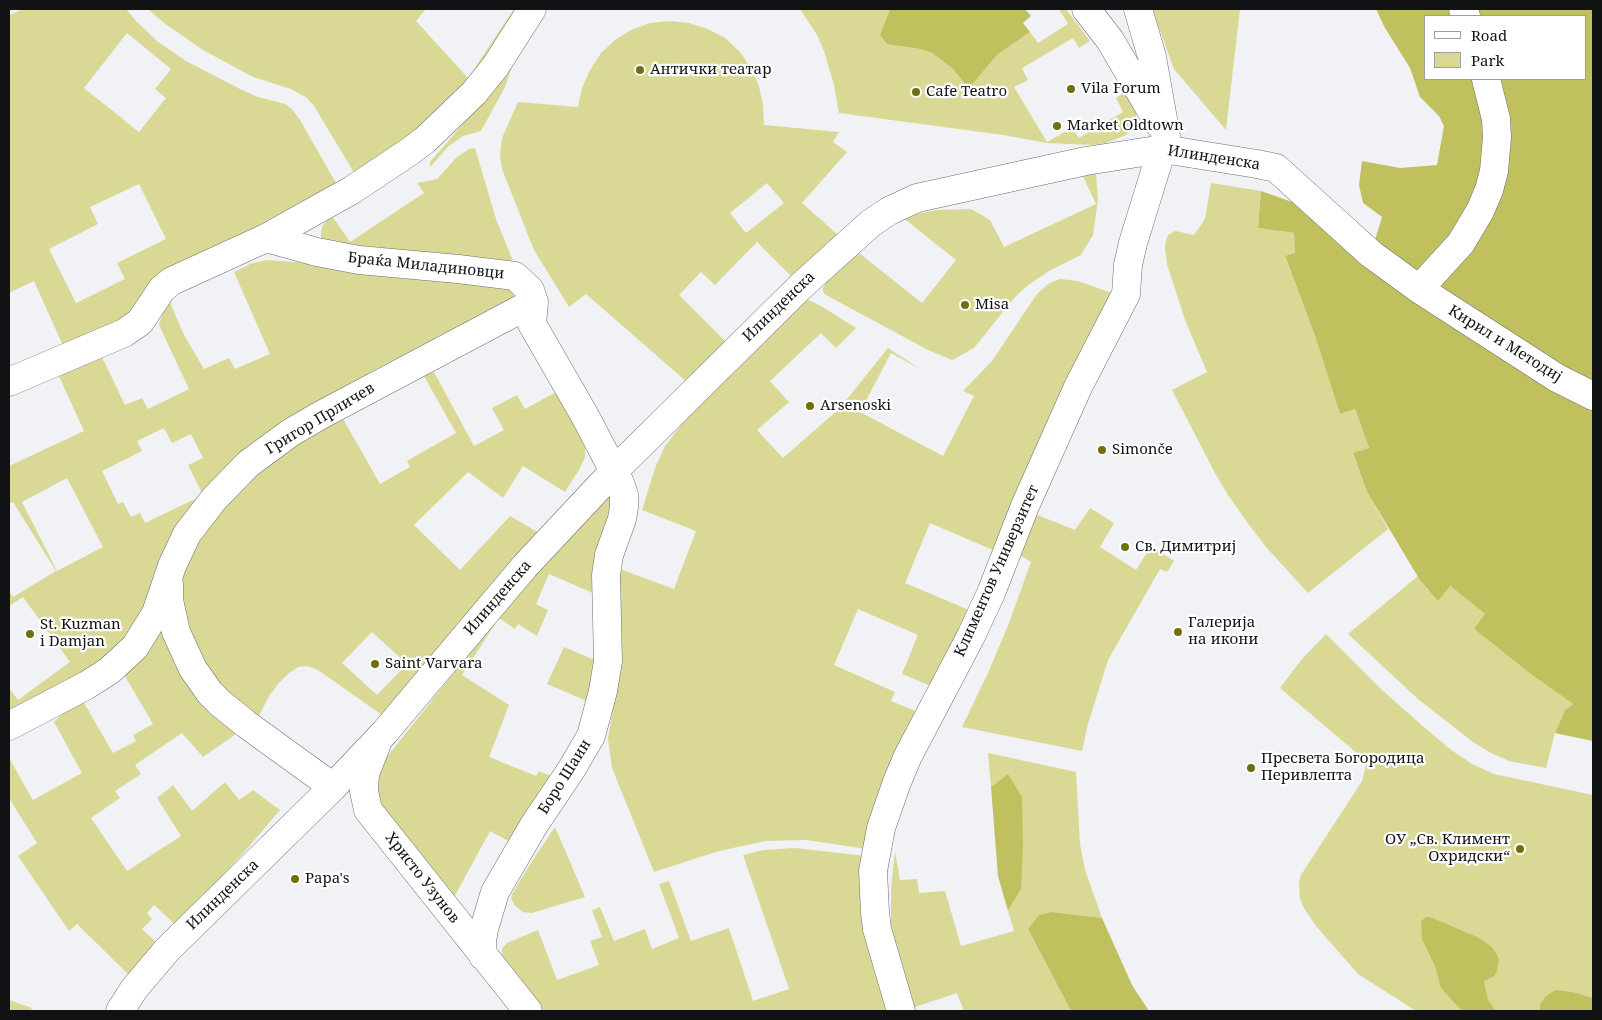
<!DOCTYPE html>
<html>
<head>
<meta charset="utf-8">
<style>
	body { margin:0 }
	#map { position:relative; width:1602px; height:1020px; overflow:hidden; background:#f0f2f5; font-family:"Noto Serif",serif }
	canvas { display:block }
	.frame { position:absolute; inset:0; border:10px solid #111213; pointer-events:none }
	.legend { position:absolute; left:1424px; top:15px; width:162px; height:65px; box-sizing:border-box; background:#fff; border:1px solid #a0a0a1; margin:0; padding:6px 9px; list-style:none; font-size:15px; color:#111213 }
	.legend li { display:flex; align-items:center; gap:10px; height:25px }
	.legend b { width:25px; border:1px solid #a0a0a1 }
</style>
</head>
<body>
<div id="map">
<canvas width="1602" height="1020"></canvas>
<div class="frame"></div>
<ul class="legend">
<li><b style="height:6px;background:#fff"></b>Road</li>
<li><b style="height:14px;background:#d9d995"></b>Park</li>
</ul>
</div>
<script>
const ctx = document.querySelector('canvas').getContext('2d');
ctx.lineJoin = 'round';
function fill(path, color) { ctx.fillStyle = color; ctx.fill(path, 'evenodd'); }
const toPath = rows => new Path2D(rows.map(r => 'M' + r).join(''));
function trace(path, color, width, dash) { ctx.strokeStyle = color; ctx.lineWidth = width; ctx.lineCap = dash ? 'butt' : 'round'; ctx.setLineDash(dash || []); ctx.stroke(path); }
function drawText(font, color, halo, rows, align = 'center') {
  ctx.font = font + ' "Noto Serif",serif'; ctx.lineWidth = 4.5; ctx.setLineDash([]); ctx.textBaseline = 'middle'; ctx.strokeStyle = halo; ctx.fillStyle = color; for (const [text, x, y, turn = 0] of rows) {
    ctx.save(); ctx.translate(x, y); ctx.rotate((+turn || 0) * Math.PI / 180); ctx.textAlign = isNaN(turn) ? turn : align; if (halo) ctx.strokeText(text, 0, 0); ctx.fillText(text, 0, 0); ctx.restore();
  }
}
fill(toPath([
	[24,9,126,9,136,21,157,41,186,61,242,90,258,97,285,104,292,109,300,120,336,183,235,238,135,313,64,348,34,281,9,293,9,15],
	[127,33,171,69,155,89,166,98,139,132,84,88],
	[139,184,166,239,117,263,125,279,76,303,49,249,98,224,90,207],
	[148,9,426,9,416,21,468,78,514,9,522,9,472,82,358,179,314,106,307,98,291,89,253,77,203,50,164,23],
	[800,9,890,9,880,35,900,46,920,49,932,53,952,68,969,87,997,55,1030,32,1038,43,1068,24,1059,9,1066,9,1090,41,1079,48,1073,38,1022,68,1028,80,1014,87,1047,142,1072,128,1079,138,1123,112,1116,98,1127,91,1136,110,1136,123,1132,130,1124,136,1106,143,1093,145,1047,143,1003,135,839,113,834,85,824,51,817,35],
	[1152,9,1240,9,1226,130,1174,69],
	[669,21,689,23,708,29,725,38,740,52,751,68,759,86,763,105,764,125,839,132,833,142,847,152,802,203,837,234,791,276,757,242,715,285,701,272,679,295,726,342,687,382,586,294,569,307,534,250,502,169,500,155,502,138,518,102,578,107,582,88,590,70,601,53,615,40,631,30,650,23],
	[767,183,784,203,746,233,730,213],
	[516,54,505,87,481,131,463,136,449,146,430,167,430,162,490,93],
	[475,148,496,219,513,261,357,249,324,241,321,238,321,231,323,225,332,216,350,242,424,193,417,183,437,179,457,157,469,149],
	[1096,173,1098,199,1093,235,1081,255,1049,271,1027,286,1015,297,974,348,958,357,952,360,928,350,826,295,823,292,823,288,826,282,859,253,922,303,956,260,902,217,936,210,971,209,990,220,1004,247,1096,204,1083,176],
	[1211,183,1261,191,1258,228,1294,233,1295,253,1285,257,1315,336,1340,414,1355,409,1369,448,1353,454,1367,492,1388,529,1308,593,1266,547,1247,522,1228,495,1215,473,1172,390,1207,372,1185,320,1167,264,1165,248,1166,240,1168,235,1175,231,1194,235,1205,219],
	[266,260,313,263,371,274,401,278,444,278,504,285,515,294,513,298,380,367,334,393,261,443,146,610,123,648,9,717,9,688,18,700,70,662,23,597,9,606,9,591,13,597,56,571,13,502,9,504,9,466,84,431,57,372,100,353,125,405,142,398,148,409,189,389,159,325,163,313,169,300,184,335,204,369,229,358,235,369,270,354,234,272,250,264],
	[164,428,172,443,191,434,203,458,188,465,203,495,145,523,140,513,131,517,123,502,118,504,102,471,142,451,137,441],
	[67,478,103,547,57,571,22,502],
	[1060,279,1078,281,1115,294,995,551,930,523,905,583,969,610,931,686,902,674,918,635,858,609,834,665,895,692,891,701,920,713,867,849,806,840,765,841,719,851,654,872,612,768,608,738,616,693,618,590,620,569,674,589,696,531,642,510,655,468,665,446,682,424,768,337,806,300,809,300,821,306,856,328,836,348,821,333,770,381,789,402,757,430,783,458,839,409,888,348,922,370,891,353,860,412,943,456,974,396,963,391,992,361,1037,294,1048,284],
	[434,372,474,446,504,430,492,408,517,395,525,409,558,391,585,448,585,457,580,468,565,492,523,466,503,498,468,472,414,525,460,570,510,516,539,533,416,673,382,715,318,670,307,666,298,667,288,674,278,684,269,696,256,722,207,674,177,598,188,555,217,512,267,462,342,417,380,484,410,467,407,461,456,433,424,376],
	[372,632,407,664,377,695,342,663],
	[607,497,614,498,595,594,549,574,536,604,548,610,537,636,518,624,515,629,499,618,462,675,509,705,489,757,536,776,539,771,553,777,514,844,490,831,452,901,377,805,379,767,507,606],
	[1090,508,1114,523,1100,547,1136,570,1151,546,1174,561,1167,572,1160,569,1108,660,1088,724,1082,751,962,727,988,673,1009,623,1031,562,1016,553,1035,514,1075,530],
	[1418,576,1428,590,1450,586,1486,615,1474,629,1532,675,1573,704,1565,710,1555,733,1546,768,1509,761,1489,752,1473,742,1418,699,1348,634],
	[164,613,242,730,203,757,182,733,135,765,141,774,115,791,120,798,91,818,127,871,181,836,157,798,173,785,192,811,225,782,239,800,253,790,280,810,246,850,176,925,154,905,147,913,152,919,142,929,158,944,131,977,77,924,69,931,18,856,37,843,9,798,9,758,33,800,82,773,54,722,80,696,113,753,136,741,133,735,153,724,122,671],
	[1326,634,1382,690,1425,728,1450,749,1472,764,1494,774,1593,795,1593,1011,1416,1011,1358,974,1316,926,1304,908,1300,899,1299,882,1301,875,1362,781,1366,765,1363,759,1358,754,1280,688,1302,659],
	[564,647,597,661,589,702,547,684],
	[988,753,1076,772,1080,844,1085,870,1102,918,1052,912,1028,929,1071,1011,964,1011,957,993,912,1008,891,926,891,889,895,851,900,880,917,879,919,893,945,891,961,946,1014,931,1008,911,1021,889,1008,774,991,787],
	[555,827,585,897,532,913,523,912,515,906,511,898,512,894,529,866],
	[795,848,866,856,892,1011,543,1011,521,986,502,958,502,949,507,943,538,930,557,980,599,965,590,941,602,937,592,910,600,907,614,941,645,929,652,949,679,938,659,884,669,881,691,941,729,928,753,1001,789,989,743,855,763,850],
	[9,1000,32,1008,30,1011,9,1011]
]), '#d9d995');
fill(toPath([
	[890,9,1025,9,1031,16,1023,23,1030,32,997,55,969,88,952,68,932,53,920,49,887,44,880,35],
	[1376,9,1593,9,1593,741,1555,733,1565,710,1573,704,1532,675,1474,629,1485,614,1450,586,1438,601,1420,580,1367,492,1353,453,1369,448,1355,409,1340,414,1315,336,1285,256,1295,253,1294,233,1258,228,1261,191,1326,214,1371,253,1382,217,1363,203,1359,185,1362,161,1400,168,1437,165,1444,126,1439,116,1420,97,1410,68,1385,28],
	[1426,16,1586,16,1586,79,1426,79],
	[1008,774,1022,797,1023,848,1021,889,1008,911,998,876,991,787],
	[1052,912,1102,918,1132,985,1149,1011,1071,1011,1028,929,1039,915],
	[1426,917,1430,917,1477,937,1492,947,1496,953,1499,959,1497,971,1494,976,1484,981,1488,1000,1496,1011,1462,1011,1441,988,1435,966,1422,939,1421,921],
	[1555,990,1572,992,1593,998,1593,1011,1540,1011,1540,1005,1545,997]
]), '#c1c05f');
const street = toPath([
	[1086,9,1110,40,1159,124],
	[1463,9,1466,16],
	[266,238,317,252,359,260,458,269,515,276,530,290,534,302,532,324,585,416,620,483,624,495,624,507,622,519,609,555,606,575,608,661,603,691,591,736,571,770,534,825,495,892,484,929,482,941,483,956],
	[1419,289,1557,378,1593,396],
	[9,382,124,333,140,322,162,289,172,281,266,238,352,190,409,152,425,140,474,93,495,67,532,9],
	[169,585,169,600,176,632,193,669,210,693,220,703,246,724,333,787],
	[9,726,87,685,109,671,135,647,156,613,172,566,187,534,214,499,248,464,290,433,319,416,534,302],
	[376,746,365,774,364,791,368,810,528,1011],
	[120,1011,134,989,167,950,333,787,385,732,525,566,614,471,800,287,871,223,889,211,917,198,1086,161,1163,149,1257,164,1276,168,1371,254,1419,289,1461,243,1480,211,1489,190,1494,171,1497,137,1496,119,1486,79],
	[901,1011,877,929,875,912,873,871,881,828,897,782,908,756,971,636,991,593,1025,506,1078,387,1126,294,1128,265,1133,243,1166,136,1152,57,1138,9]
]);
trace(street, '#6c6d70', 29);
trace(street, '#fff', 28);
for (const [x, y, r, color] of [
	[640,70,5,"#706e0e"],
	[1071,89,5,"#706e0e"],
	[916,92,5,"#706e0e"],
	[1057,126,5,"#706e0e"],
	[965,305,5,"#706e0e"],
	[810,406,5,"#706e0e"],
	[1102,450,5,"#706e0e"],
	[1125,547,5,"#706e0e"],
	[1178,632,5,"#706e0e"],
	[30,634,5,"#706e0e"],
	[375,664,5,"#706e0e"],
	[1251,768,5,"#706e0e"],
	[1520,849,5,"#706e0e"],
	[295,879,5,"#706e0e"]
]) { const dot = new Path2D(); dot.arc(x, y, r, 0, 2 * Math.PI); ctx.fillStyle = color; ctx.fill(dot); trace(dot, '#fff', 2); }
drawText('15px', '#111213', '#fff', [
	["Антички театар",650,70],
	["Vila Forum",1081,89],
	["Cafe Teatro",926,92],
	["Market Oldtown",1067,126],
	["Misa",975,305],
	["Arsenoski",820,406],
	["Simonče",1112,450],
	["Св. Димитриј",1135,547],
	["Галерија",1188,623],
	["на икони",1188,640],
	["St. Kuzman",40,625],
	["i Damjan",40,642],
	["Saint Varvara",385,664],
	["Пресвета Богородица",1261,759],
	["Перивлепта",1261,776],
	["ОУ „Св. Климент",1510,840,"right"],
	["Охридски“",1510,857,"right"],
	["Papa's",305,879]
], 'left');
drawText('15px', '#111213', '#fff', [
	["Илинденска",1214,158,9],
	["Браќа Миладиновци",426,266,6],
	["Илинденска",779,307,-44],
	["Кирил и Методиј",1505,344,32],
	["Григор Прличев",320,419,-31],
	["Климентов Универзитет",997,571,-66],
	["Илинденска",498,598,-49],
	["Боро Шаин",565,777,-58],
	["Христо Узунов",422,878,52],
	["Илинденска",223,895,-44]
]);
</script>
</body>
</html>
